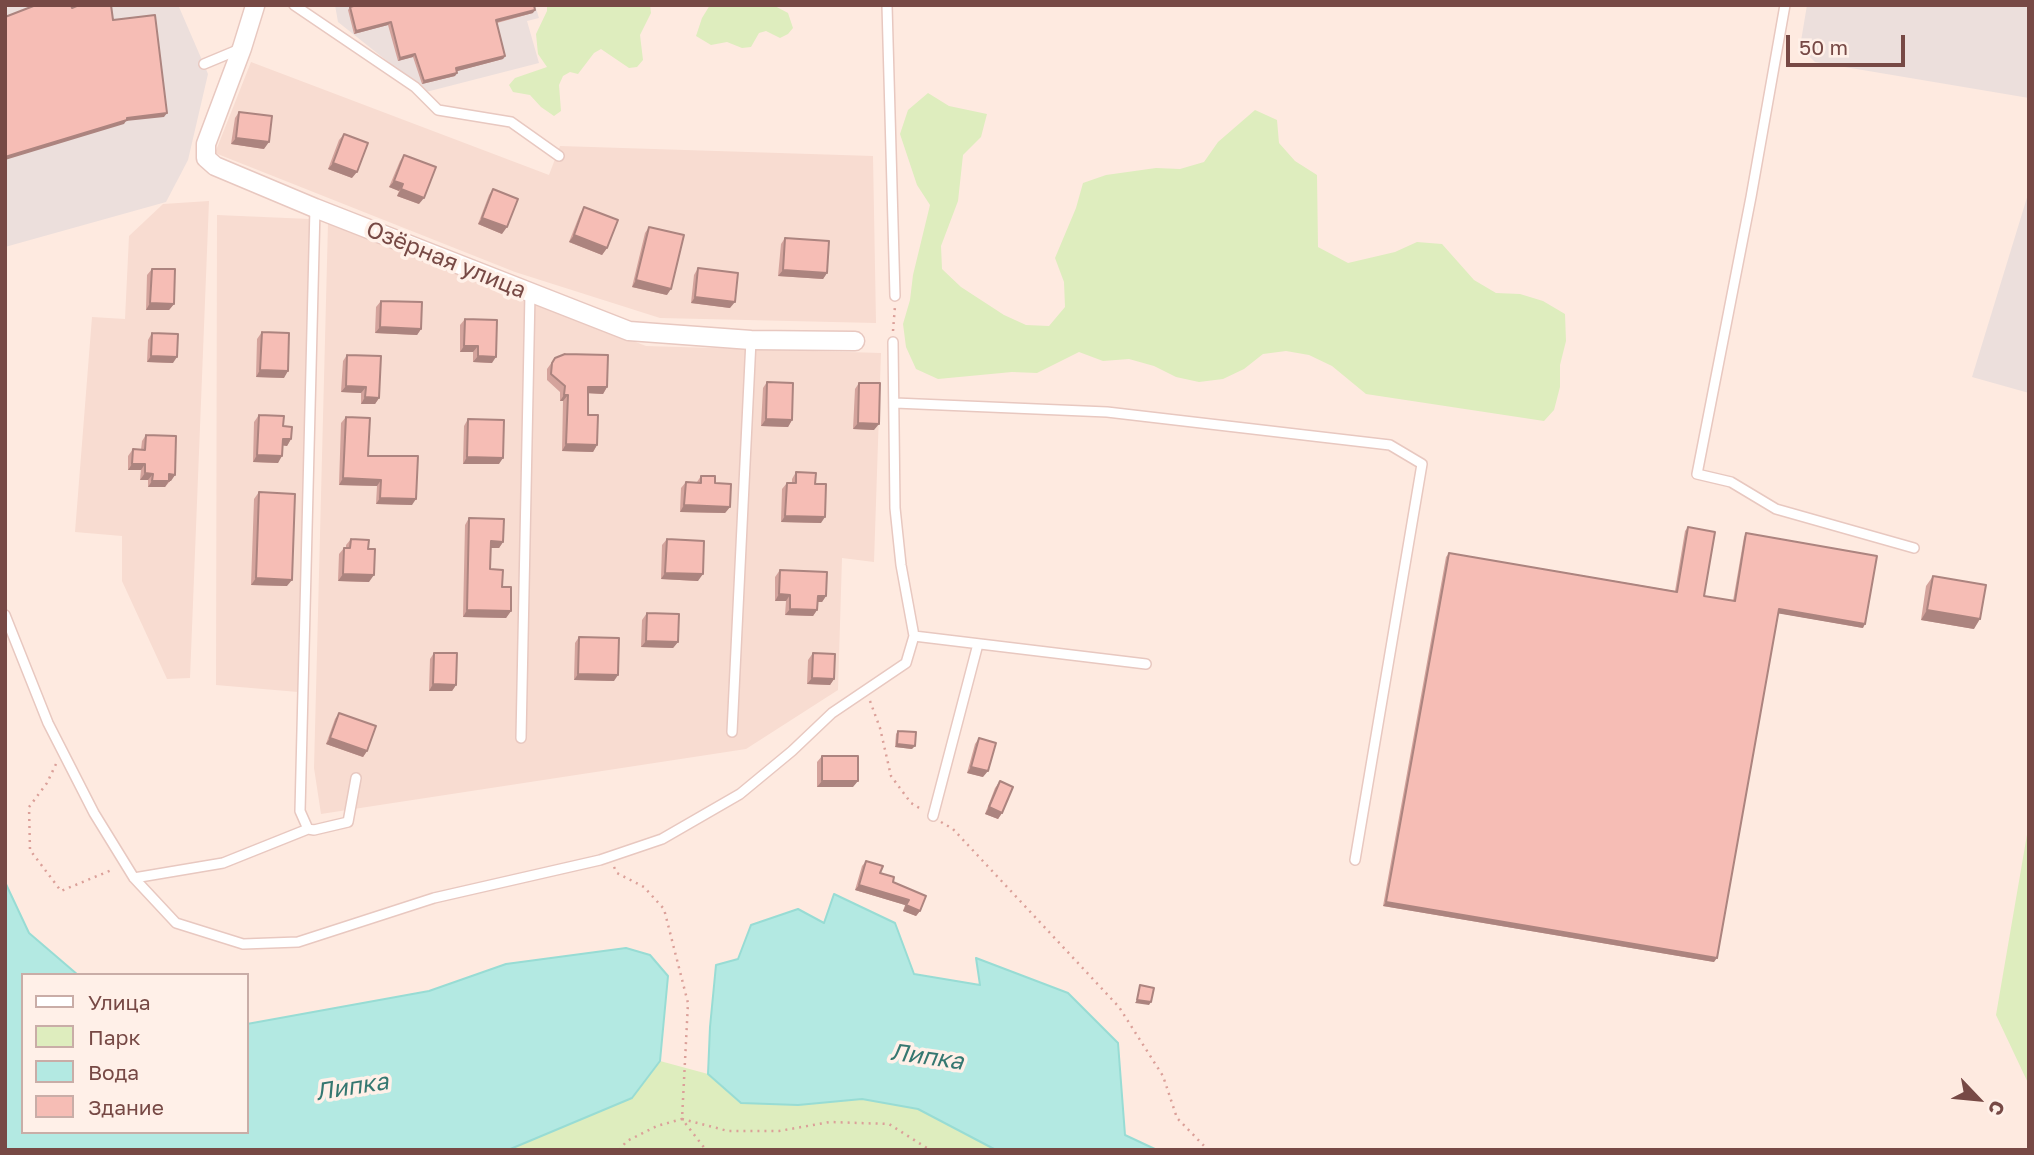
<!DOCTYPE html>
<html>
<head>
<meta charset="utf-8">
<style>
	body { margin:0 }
	#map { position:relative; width:2034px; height:1155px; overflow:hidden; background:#feeae0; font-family:"Golos Text",sans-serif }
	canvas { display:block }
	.frame { position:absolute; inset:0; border:7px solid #774945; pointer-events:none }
	.legend { position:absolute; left:21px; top:973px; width:228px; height:161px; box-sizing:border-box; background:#fff0e8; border:2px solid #c9ada7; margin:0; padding:9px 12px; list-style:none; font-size:21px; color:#774945 }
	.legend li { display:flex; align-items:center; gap:14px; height:35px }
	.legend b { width:35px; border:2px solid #c9ada7 }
	.north { position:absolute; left:1943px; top:1064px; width:70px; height:70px; -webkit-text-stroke:5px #fff0e8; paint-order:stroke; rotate:116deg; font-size:19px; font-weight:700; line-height:28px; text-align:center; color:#774945 }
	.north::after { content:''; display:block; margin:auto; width:24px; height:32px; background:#774945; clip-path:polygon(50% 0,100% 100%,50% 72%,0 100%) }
	.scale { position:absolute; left:1786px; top:35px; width:119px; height:32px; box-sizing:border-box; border:4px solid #774945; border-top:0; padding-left:9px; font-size:21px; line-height:24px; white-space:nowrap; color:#774945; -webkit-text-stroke:5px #fff0e8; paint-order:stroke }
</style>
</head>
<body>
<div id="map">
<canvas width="2034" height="1155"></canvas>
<div class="frame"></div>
<ul class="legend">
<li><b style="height:9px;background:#fff"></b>Улица</li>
<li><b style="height:19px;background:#deedbe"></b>Парк</li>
<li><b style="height:19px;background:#b3e9e2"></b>Вода</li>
<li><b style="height:19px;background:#f6bdb5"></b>Здание</li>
</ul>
<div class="north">С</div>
<div class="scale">50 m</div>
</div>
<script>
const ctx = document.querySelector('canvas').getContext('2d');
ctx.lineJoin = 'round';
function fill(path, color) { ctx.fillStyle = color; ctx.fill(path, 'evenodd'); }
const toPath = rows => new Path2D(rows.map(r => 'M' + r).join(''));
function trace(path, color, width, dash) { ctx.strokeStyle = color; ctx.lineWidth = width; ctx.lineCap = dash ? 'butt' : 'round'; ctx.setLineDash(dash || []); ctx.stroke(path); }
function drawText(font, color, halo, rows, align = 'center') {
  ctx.font = font + ' "Golos Text",sans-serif'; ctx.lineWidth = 7; ctx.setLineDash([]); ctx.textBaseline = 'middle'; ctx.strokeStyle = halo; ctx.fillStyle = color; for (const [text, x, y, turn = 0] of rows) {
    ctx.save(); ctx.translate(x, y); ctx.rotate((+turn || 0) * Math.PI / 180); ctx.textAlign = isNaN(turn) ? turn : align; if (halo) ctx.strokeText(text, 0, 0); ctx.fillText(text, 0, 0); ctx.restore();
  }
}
fill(toPath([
	[251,62,549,175,560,146,873,156,876,323,660,318,515,272,215,153],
	[209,201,190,678,167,679,122,581,122,536,75,532,92,317,125,319,129,236,163,204],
	[217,215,310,219,298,692,216,685],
	[328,223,646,346,881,353,874,562,842,558,838,690,746,749,321,814,314,768]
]), '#f8dcd1');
fill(toPath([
	[12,5,177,5,179,7,208,74,188,160,166,202,5,247,5,9],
	[335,5,535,5,539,18,527,21,539,63,426,92,338,22],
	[1807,5,2029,5,2029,98,1815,62,1800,47],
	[2029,191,2029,393,1972,377]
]), '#ecdfdc');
fill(toPath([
	[547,5,650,5,651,13,640,35,643,60,637,67,629,68,601,49,594,53,578,74,570,72,563,76,559,85,561,111,554,116,541,107,530,95,513,92,509,85,515,78,547,67,538,54,536,34,547,11],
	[710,5,773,5,788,13,793,28,788,34,780,38,766,31,759,33,751,47,742,48,727,42,711,45,696,36,702,18],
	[928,93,949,106,987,114,981,137,963,155,958,201,941,246,942,269,961,287,1004,315,1026,325,1049,326,1065,307,1064,282,1055,258,1076,208,1083,183,1106,175,1156,168,1180,169,1204,162,1218,142,1255,110,1277,120,1279,143,1295,161,1317,175,1318,247,1348,263,1395,252,1417,242,1442,244,1474,280,1496,293,1520,294,1543,301,1565,314,1566,341,1560,365,1560,387,1554,410,1544,421,1366,394,1332,366,1309,355,1286,351,1263,354,1244,369,1223,379,1199,382,1176,377,1154,366,1129,359,1103,361,1079,352,1037,373,1012,372,938,379,916,369,906,347,903,324,910,300,913,275,930,205,917,185,900,134,908,110],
	[2029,823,2029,1085,1996,1015],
	[660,1061,708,1074,741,1103,798,1105,862,1099,918,1109,996,1150,508,1150,632,1098]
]), '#deedbe');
const water = toPath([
	[5,882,29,933,78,975,23,975,23,1132,247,1132,247,1024,429,991,506,964,626,948,650,955,668,976,660,1061,632,1098,508,1150,5,1150,5,882],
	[834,894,895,923,914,974,980,985,976,958,1068,993,1118,1043,1125,1135,1157,1150,996,1150,918,1109,862,1099,798,1105,741,1103,708,1074,710,1027,716,965,738,959,751,925,798,909,824,923,834,894]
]);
fill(water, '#b3e9e2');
trace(water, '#98dcd4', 2);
const service = toPath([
	[294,5,415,87,438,110,511,122,559,156],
	[887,5,895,296],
	[1785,5,1751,197,1697,474,1731,482,1776,509,1914,548],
	[204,64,240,49],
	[895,403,1107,412,1390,445,1422,464,1355,860],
	[5,615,48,723,94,813,134,878,176,923,243,944,298,942,434,898,600,860,662,839,740,794,792,751,832,713,906,663,914,636,901,565,895,508,893,342],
	[914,636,1146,664],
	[732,732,751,340],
	[521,738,530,293],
	[933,816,978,644],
	[308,829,314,830,348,822,356,778],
	[134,878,223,863,308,829,300,811,315,208]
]);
const minor = toPath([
	[255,6,242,48,206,144,206,158,215,166,315,208,629,331,751,340,855,341]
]);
trace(service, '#e8c8c0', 12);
trace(minor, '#e8c8c0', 21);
trace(toPath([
	[893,331,895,306],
	[870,701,880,728,891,776,911,803,921,809],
	[56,764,47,783,29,807,30,850,61,891,114,869],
	[941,822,953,829,1119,1007,1163,1076,1177,1118,1208,1150],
	[614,867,617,873,644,887,664,909,688,1003,682,1119,728,1131,779,1131,830,1122,889,1124,930,1150],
	[619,1150,627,1141,657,1126,682,1119,706,1150]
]), '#dba099', 2.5, [2, 5]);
trace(service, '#fff', 9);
trace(minor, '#fff', 18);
fill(toPath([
	[350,7,533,13,497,23,505,56,503,59,457,71,455,76,422,84,413,57,398,61,388,25,354,34,348,10],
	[239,112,264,149,231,144,235,118],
	[344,134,352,178,328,169,339,140],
	[404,155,419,204,397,196,399,191,389,187,400,161],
	[493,189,502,234,478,224,489,195],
	[584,207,607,248,602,255,569,242,580,214],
	[649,227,667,295,632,287,645,233],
	[785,238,827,273,823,279,778,276,781,244],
	[698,268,730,308,691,303,694,275],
	[152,269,174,304,169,310,146,310,147,275],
	[381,301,421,329,417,335,375,333,376,307],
	[465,319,492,363,473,362,473,352,460,352,460,325],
	[262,332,284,378,256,377,257,339],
	[152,333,173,363,147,362,148,340],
	[347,355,379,398,375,404,361,404,361,393,341,392,343,361],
	[555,358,607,387,603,394,588,393,588,415,597,445,593,452,562,451,563,401,560,401,560,392,547,380,547,369],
	[767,382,792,420,788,427,761,426,763,388],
	[859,383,874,430,853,429,855,389],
	[259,415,283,426,291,439,287,446,283,445,278,463,253,462,254,422],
	[346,417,368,456,412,505,376,504,377,486,339,485,341,423],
	[468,419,499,464,463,464,464,426],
	[146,435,175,475,165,487,148,487,148,480,140,480,141,470,128,470,128,456,133,449,141,450,142,441],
	[796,472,815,484,821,523,781,522,782,489,787,483,792,483,792,479],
	[701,476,715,483,730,507,725,513,680,512,681,488,686,482,697,482],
	[259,492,287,586,251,585,254,499],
	[469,518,503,542,499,548,491,548,490,569,502,587,511,611,506,618,463,617,465,525],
	[1688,527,1704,596,1733,601,1744,537,1746,533,1863,628,1778,613,1714,962,1383,906,1446,557,1449,553,1675,591,1685,531],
	[351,539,368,549,369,582,338,581,339,554,344,548,346,548,346,545],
	[667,539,698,581,661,579,662,545],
	[780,570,826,596,822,602,817,602,817,610,813,616,785,615,786,601,775,601,775,577],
	[1933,576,1974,629,1921,620,1926,586],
	[647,613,678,642,673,648,641,647,642,620],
	[579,637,614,681,574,680,575,643],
	[434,653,456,685,452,691,429,691,430,659],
	[813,653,834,679,830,685,807,684,808,660],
	[339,713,367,751,363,757,326,744,335,719],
	[898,731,912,749,895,747,896,734],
	[979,738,983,777,967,773,975,744],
	[822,756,853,787,817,787,817,762],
	[1000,781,1002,813,998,819,985,814,995,788],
	[866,861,880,873,893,882,920,911,916,916,903,911,905,905,855,890,862,866]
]), '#d4a39c');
fill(toPath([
	[535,10,533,13,494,23,496,20],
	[391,22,388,25,354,34,356,31],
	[415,54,413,57,398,61,400,58],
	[505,56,503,59,454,72,456,68],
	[457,73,455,76,422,84,424,81],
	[167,113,164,117,126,121,124,124,5,160,5,157,127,118],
	[236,138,269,142,264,149,231,144],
	[333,163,357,172,352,178,328,169],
	[394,181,403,184,399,191,389,187],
	[401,189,424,198,419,204,397,196],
	[482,218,507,227,502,234,478,224],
	[574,235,607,248,602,255,569,242],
	[783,270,827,273,823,279,778,276],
	[636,280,671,289,667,295,632,287],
	[695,297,735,302,730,308,691,303],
	[150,303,174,304,169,310,146,310],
	[380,327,421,329,417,335,375,333],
	[464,346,478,346,473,352,460,352],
	[151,356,177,357,173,363,147,362],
	[478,356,496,357,492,363,473,362],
	[260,370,288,371,284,378,256,377],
	[346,386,366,387,361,393,341,392],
	[588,387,607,387,603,394,584,393],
	[564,395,568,395,563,401,560,401],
	[365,397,379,398,375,404,361,404],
	[766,419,792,420,788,427,761,426],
	[858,423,879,424,874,430,853,429],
	[283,439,291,439,287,446,279,445],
	[566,444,597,445,593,452,562,451],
	[257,455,282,456,278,463,253,462],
	[467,457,503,458,499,464,463,464],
	[132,464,145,464,141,470,128,470],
	[145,473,153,474,148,480,140,480],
	[169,474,175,475,171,481,165,481],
	[343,478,381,480,377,486,339,485],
	[152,481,169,481,165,487,148,487],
	[380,498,416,499,412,505,376,504],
	[684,505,730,507,725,513,680,512],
	[785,516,825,517,821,523,781,522],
	[491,541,503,542,499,548,486,548],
	[665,573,703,574,698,581,661,579],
	[343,574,374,575,369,582,338,581],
	[256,578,292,580,287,586,251,585],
	[779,594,790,595,786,601,775,601],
	[818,596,826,596,822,602,813,602],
	[790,609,817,610,813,616,785,615],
	[1779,609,1865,624,1863,628,1776,613],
	[467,610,511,611,506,618,463,617],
	[1927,610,1980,619,1974,629,1921,620],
	[646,641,678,642,673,648,641,647],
	[578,674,618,675,614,681,574,680],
	[812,678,834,679,830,685,807,684],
	[433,684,456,685,452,691,429,691],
	[330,738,367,751,363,757,326,744],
	[897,744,915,746,912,749,895,747],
	[971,767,988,771,983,777,967,773],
	[822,781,858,781,853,787,817,787],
	[989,807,1002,813,998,819,985,814],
	[859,885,909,900,905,905,855,890],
	[1386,902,1717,958,1714,962,1383,906],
	[906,905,920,911,916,916,903,911],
	[1137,1000,1151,1002,1149,1005,1135,1003]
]), '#ac847f');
const building = toPath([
	[36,5,71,5,72,8,79,5,111,5,113,20,155,15,167,113,127,118,127,120,5,157,5,17,36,5],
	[357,5,534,5,535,10,496,20,505,56,456,68,457,73,424,81,415,54,400,58,391,22,356,31,350,7,357,5],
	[239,112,272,116,269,142,236,138,239,112],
	[344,134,368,143,357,172,333,163,344,134],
	[404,155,436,167,424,198,401,189,403,184,394,181,404,155],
	[493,189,518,199,507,227,482,218,493,189],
	[584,207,618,220,607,248,574,235,584,207],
	[649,227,684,235,671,289,636,280,649,227],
	[785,238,829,241,827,273,783,270,785,238],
	[698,268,738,273,735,302,695,297,698,268],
	[152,269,175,269,174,304,150,303,152,269],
	[381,301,422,302,421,329,380,327,381,301],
	[465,319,497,320,496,357,478,356,478,346,464,346,465,319],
	[262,332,289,333,288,371,260,370,262,332],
	[152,333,178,334,177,357,151,356,152,333],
	[565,354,608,355,607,387,588,387,588,415,598,415,597,445,566,444,568,395,564,395,565,386,551,374,552,363,555,358,565,354],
	[347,355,381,356,379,398,365,397,366,387,346,386,347,355],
	[767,382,793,383,792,420,766,419,767,382],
	[859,383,880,383,879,424,858,423,859,383],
	[259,415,284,416,283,426,292,427,291,439,283,439,282,456,257,455,259,415],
	[346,417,370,418,368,456,418,456,416,499,380,498,381,480,343,478,346,417],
	[468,419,504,420,503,458,467,457,468,419],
	[146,435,176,436,175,475,169,474,169,481,152,481,153,474,145,473,145,464,132,464,133,449,145,450,146,435],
	[796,472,816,473,815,484,826,484,825,517,785,516,787,483,796,483,796,472],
	[701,476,715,476,715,483,731,484,730,507,684,505,686,482,701,483,701,476],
	[259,492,295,494,292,580,256,578,259,492],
	[469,518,504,519,503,542,491,541,490,569,503,570,502,587,511,587,511,611,467,610,469,518],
	[1688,527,1715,532,1704,596,1735,601,1746,533,1877,556,1865,624,1779,609,1717,958,1386,902,1449,553,1677,592,1688,527],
	[351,539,369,540,368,549,375,549,374,575,343,574,344,548,350,548,351,539],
	[667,539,704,541,703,574,665,573,667,539],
	[780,570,827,572,826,596,818,596,817,610,790,609,790,595,779,594,780,570],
	[1933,576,1986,585,1980,619,1927,610,1933,576],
	[647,613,679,614,678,642,646,641,647,613],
	[579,637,619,638,618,675,578,674,579,637],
	[434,653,457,653,456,685,433,684,434,653],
	[813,653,835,654,834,679,812,678,813,653],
	[339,713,376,726,367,751,330,738,339,713],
	[898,731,916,732,915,746,897,744,898,731],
	[979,738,996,743,988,771,971,767,979,738],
	[822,756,858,756,858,781,822,781,822,756],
	[1000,781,1013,787,1002,813,989,807,1000,781],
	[866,861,883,866,880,873,894,877,893,882,926,896,920,911,906,905,909,900,859,885,866,861],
	[1140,985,1154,988,1151,1002,1137,1000,1140,985]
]);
fill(building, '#f6bdb5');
trace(building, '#ac847f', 2);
drawText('23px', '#774945', '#fff0e8', [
	["Озёрная улица",446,260,22]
]);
drawText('italic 24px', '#357770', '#fff0e8', [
	["Липка",927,1057,8],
	["Липка",352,1087,-9]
]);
</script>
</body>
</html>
